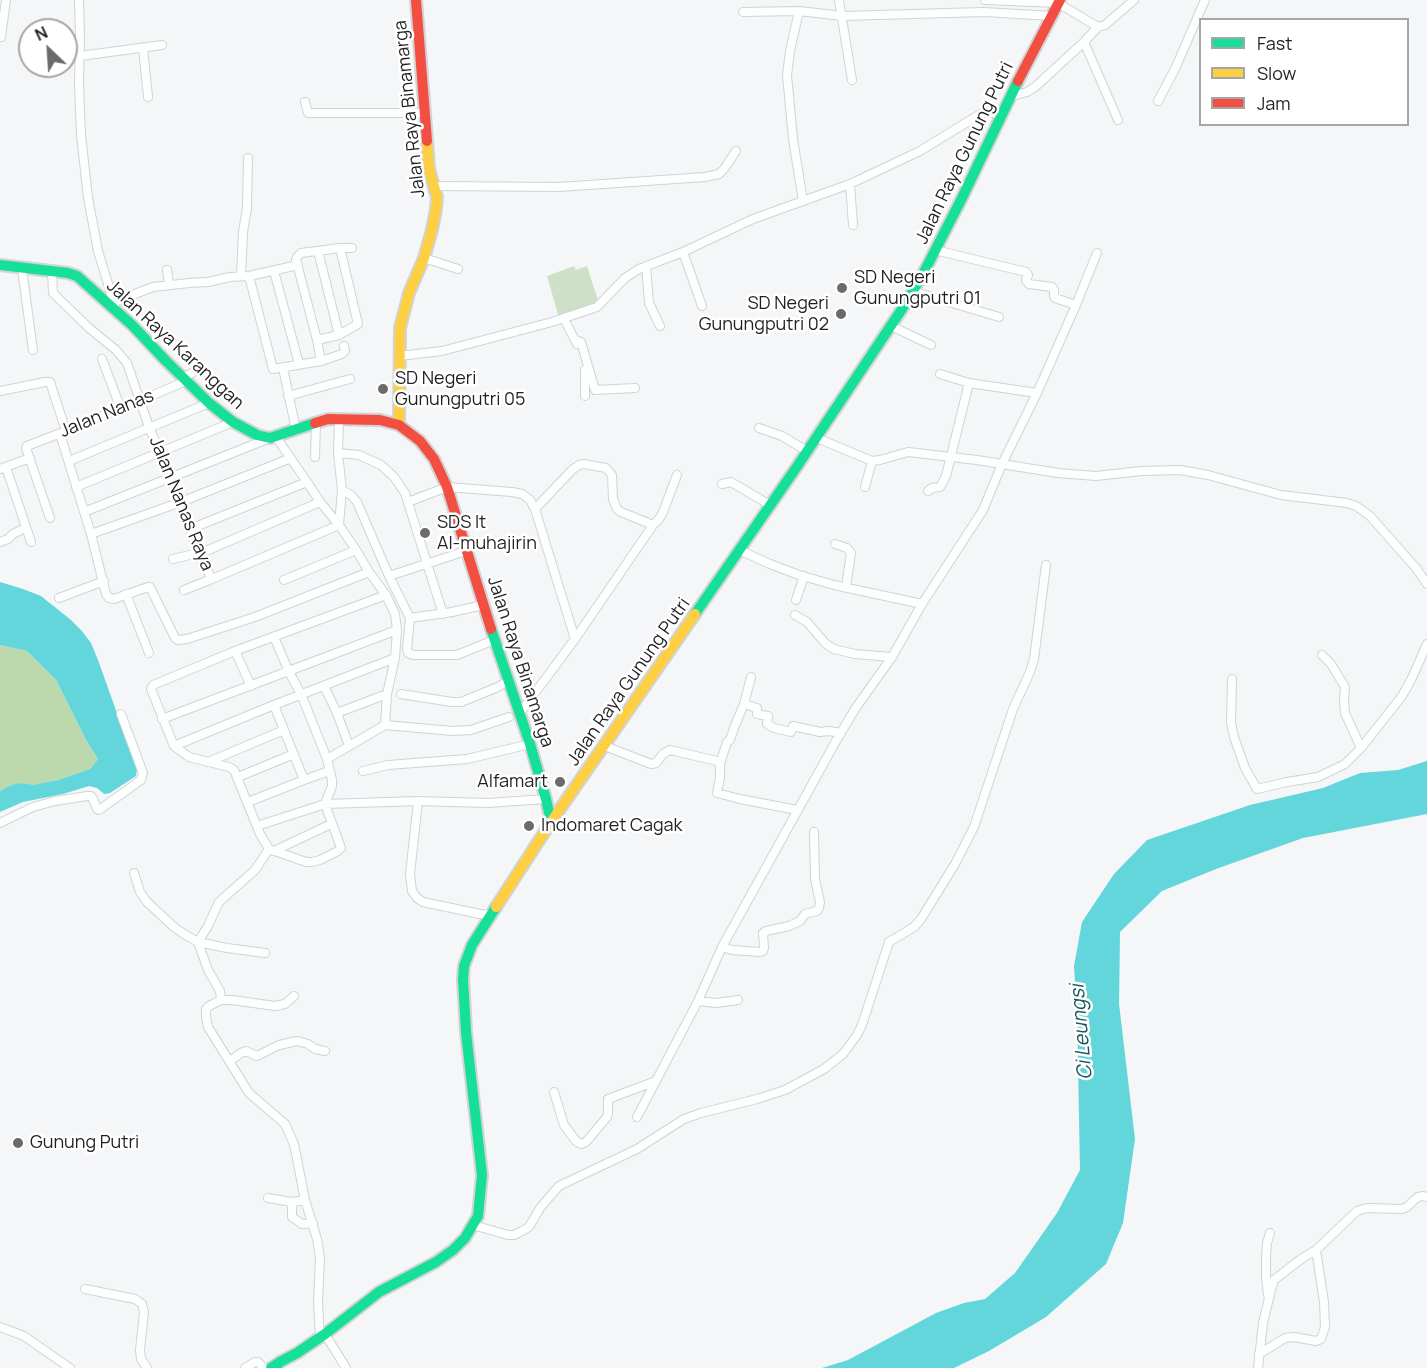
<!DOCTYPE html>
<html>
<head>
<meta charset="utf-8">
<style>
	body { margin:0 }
	#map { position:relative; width:1427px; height:1368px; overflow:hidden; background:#f4f6f8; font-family:Manrope,sans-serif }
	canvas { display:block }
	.legend { position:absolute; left:1199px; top:18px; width:210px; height:108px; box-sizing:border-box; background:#fff; border:2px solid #a5a6a7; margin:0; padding:8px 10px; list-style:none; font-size:18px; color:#1f2022 }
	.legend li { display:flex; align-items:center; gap:12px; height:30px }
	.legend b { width:30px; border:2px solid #a5a6a7 }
	.north { position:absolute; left:18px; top:18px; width:60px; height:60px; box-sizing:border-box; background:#fff; border:2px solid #a5a6a7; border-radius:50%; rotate:335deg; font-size:16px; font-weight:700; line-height:24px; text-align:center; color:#1f2022 }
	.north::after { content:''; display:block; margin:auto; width:21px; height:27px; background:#6a6b6d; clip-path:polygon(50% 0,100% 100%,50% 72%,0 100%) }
</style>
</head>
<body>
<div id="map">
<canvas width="1427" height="1368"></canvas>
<ul class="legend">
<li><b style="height:8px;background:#16e098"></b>Fast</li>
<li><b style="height:8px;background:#ffcf43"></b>Slow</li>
<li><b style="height:8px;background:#f24e42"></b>Jam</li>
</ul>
<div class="north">N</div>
</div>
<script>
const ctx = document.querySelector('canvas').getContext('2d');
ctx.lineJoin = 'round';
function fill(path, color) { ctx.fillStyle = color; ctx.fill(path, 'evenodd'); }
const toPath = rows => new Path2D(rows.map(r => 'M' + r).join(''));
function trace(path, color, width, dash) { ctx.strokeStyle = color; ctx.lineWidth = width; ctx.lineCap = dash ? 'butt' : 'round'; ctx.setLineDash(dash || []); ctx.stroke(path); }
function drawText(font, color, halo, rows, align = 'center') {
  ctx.font = font + ' Manrope,sans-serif'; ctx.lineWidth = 5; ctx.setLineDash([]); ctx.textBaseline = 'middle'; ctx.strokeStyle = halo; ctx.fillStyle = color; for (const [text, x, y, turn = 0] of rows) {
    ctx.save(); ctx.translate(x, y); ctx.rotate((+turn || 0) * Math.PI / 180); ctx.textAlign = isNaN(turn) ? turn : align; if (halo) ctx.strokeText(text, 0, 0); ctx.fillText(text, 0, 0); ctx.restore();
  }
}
fill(toPath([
	[574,266,576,270,587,266,599,303,559,318,547,276]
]), '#cee1c7');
fill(toPath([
	[0,645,27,651,56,680,86,740,98,759,90,769,58,780,34,786,18,783,9,786,0,791]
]), '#bbd9ad');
fill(toPath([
	[0,582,23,589,41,596,71,620,82,631,91,643,98,660,137,769,136,776,110,793,104,794,97,788,89,786,63,794,23,802,0,812,0,791,9,786,18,783,34,785,58,780,90,769,98,759,86,740,56,680,27,651,0,645],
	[1427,761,1427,814,1303,838,1216,869,1162,891,1120,932,1119,1004,1135,1139,1123,1223,1106,1264,1046,1317,989,1351,954,1368,822,1368,848,1360,936,1313,964,1303,985,1299,1015,1273,1057,1213,1080,1170,1077,1013,1074,966,1082,922,1114,874,1147,840,1250,805,1323,788,1360,773,1398,770]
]), '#62d6db');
const street = toPath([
	[79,0,80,37,79,84,81,135,88,198,98,251,116,310],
	[839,0,852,80],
	[985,0,1058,3,1098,27],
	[799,11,790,51,787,75,793,139,803,201],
	[743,12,799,11,842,16,984,12,1052,16],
	[1,37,6,0],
	[1084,42,1118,120],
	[143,48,148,97],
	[66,52,80,53],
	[80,56,162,45],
	[1012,96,1027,92,1035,87,1084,42,1098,27,1105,25,1134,0],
	[1158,101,1175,69,1205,0],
	[305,102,308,113,425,113],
	[850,184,853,225],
	[434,186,559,187,705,177,719,174,724,169,736,151],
	[935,250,1026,272,1028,275,1026,280,1029,284,1052,287,1054,290,1054,296,1055,298,1076,305],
	[318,251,339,335],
	[683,252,702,306],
	[424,258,458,269],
	[646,266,649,303,660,326],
	[22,269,33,350],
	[167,270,169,285],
	[274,271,299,364],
	[52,272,53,293,89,328,116,350,127,363,149,427,181,502,198,554,212,579],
	[241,276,243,232,247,208,248,158],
	[249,276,273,369,321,361,342,354,345,351,344,346],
	[912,291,999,317],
	[114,302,153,287,189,283,208,282,230,277,249,276,298,265],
	[564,319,577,344],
	[891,326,931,345],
	[317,340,339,335,358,324,340,248],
	[575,340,581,342,595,390,635,388],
	[399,356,442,351,552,322,597,307,625,278,639,269,683,252,753,219,850,184,920,151,982,113,995,113,1001,115],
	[102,359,121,409],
	[321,361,317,340,296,260,297,257,301,253,340,248,352,248],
	[283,368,296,430],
	[183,378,199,369],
	[969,383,1037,393],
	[0,391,45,382,50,382,66,431],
	[288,396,350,379],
	[585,396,585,370],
	[759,428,782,436,807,451],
	[60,434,91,534,106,594,109,598,114,599,148,587,150,587,175,638,178,640,187,639,255,617,369,572],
	[276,437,307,482,320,502,339,525,356,550,369,572,386,595,395,614,397,630,395,658,387,694,385,725,327,759],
	[817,438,872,461,880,460,908,452,977,460,1058,473,1096,476,1141,471,1180,470,1208,475,1281,495,1347,503,1356,506,1370,516,1416,568,1427,584],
	[338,453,359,455,381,465,394,477,405,493,443,614],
	[315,457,316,423],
	[69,461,209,403],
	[6,467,31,542],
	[0,469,30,458],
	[722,484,731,482,770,505],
	[76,487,233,422],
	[865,487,872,461],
	[342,490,351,495,357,502,389,576],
	[928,491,932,488,940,487,946,476,969,383,940,374],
	[408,502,447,487,512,492,522,494,530,500,535,509,575,639],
	[535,509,572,470,579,465,584,464,606,468,612,475,613,499,617,509,621,512,653,525],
	[84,512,270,438],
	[50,518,26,448,27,446,66,431,88,421,121,409,186,381],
	[190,529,307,482],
	[91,534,181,502,291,458],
	[0,542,8,539,13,534,25,528],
	[835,544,847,548,851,553,846,587],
	[739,550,770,564,799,575,834,585,922,604],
	[173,559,206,551,320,502],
	[284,580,356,550],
	[184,590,212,579,339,525,342,490,338,453,339,418],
	[126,594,149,653],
	[386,595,235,651,153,685,151,689,174,746,189,757,229,767,234,770,260,834,269,849,306,862,312,862,320,860,338,851,341,848,325,804,418,801,488,803,546,799],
	[59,598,104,581],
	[796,600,804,576],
	[795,615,807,622,826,644,834,649,855,654,892,657],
	[410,618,389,576,466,551],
	[410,618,407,649,408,653,413,655,457,655,494,640],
	[410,618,452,612,483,605],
	[235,651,251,686],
	[1322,655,1331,664,1345,687,1344,700,1345,713,1361,748],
	[751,677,744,704,757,708,757,714,768,716,767,724,774,728,791,732,793,726,820,732,829,731,841,733],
	[1232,679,1231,723,1234,737,1245,768,1257,789,1287,782,1318,777,1345,764,1361,748,1402,696,1411,680,1427,644],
	[324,686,337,713,349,746],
	[401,694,452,702,461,702,498,687,509,680],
	[274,705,304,780],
	[337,713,387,694],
	[520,713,575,639,653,525,659,519,663,512,677,475],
	[162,719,397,630],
	[385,725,452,731,471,730,509,717],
	[174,746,274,705,395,658],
	[605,746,651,764,656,763,663,754,670,750,717,761,720,764,720,778,717,793,740,799,797,810],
	[208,762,284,730],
	[720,764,727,742,730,740,734,728,744,704],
	[363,771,388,765,467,759,530,744],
	[238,777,294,754],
	[418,801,410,874,412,891,417,898,423,902,480,914,492,915],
	[248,802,304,780,329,771],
	[0,823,33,807,55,801,87,796,91,796,93,799,97,809,99,810,141,780,143,773,121,714],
	[257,826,325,804,332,786,332,780,327,759,301,694,289,672,274,637],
	[274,851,331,824],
	[134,873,140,892,147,902,174,927,184,934,198,942,227,948,265,953],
	[198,942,208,926,219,902,255,870,269,849],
	[198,942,208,970,220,991,221,1000],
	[722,947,732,950,760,952,763,951,764,948,763,933,766,931,789,926,800,921,805,914,817,911,819,908,820,902,815,879,814,832],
	[294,996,285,1004,275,1006,232,1000,221,1000,209,1006,206,1009,206,1017,208,1027,249,1093,285,1124,294,1144,305,1200,317,1239,320,1258,318,1303,320,1337],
	[698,1001,716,1003,738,1000],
	[230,1061,241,1053,246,1051,257,1056,279,1045,297,1041,308,1044,315,1049,325,1051],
	[554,1092,564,1125,576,1141,581,1144,586,1142,607,1117,608,1114,608,1099,656,1081],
	[637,1117,698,1001,722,947,836,741,855,709,892,657,922,604,983,510,1002,464,1037,393,1076,305,1097,253],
	[268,1198,292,1202,305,1200],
	[292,1202,292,1217,302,1224,313,1223],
	[473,1225,508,1235,514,1235,522,1231,529,1227,540,1208,559,1186,637,1149,684,1119,701,1113,757,1099,785,1090,824,1069,843,1054,857,1035,862,1025,889,942,914,927,921,919,955,864,974,827,1013,709,1030,672,1034,659,1046,565],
	[85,1289,135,1299,142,1304,144,1312,140,1350,141,1359,147,1368],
	[1268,1295,1266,1277,1266,1256,1267,1243,1270,1233],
	[0,1327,24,1336,70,1368],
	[325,1334,346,1368],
	[1259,1354,1285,1338,1294,1337,1316,1341,1321,1339,1325,1327,1324,1302,1316,1250],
	[245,1368,255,1362,258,1362,264,1368],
	[1258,1368,1263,1323,1270,1294,1274,1280,1301,1259,1316,1250,1357,1211,1367,1208,1402,1209,1407,1207,1413,1201,1418,1197,1423,1196,1427,1197]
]);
const fast = toPath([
	[0,265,68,273,77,276,132,325,166,361,209,403,233,422,257,435,270,438,315,423],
	[695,614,796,468,902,309,923,274,962,198,1018,81],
	[491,629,530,744,546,799,551,822],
	[271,1368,280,1362],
	[275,1368,280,1362,297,1353,325,1334,379,1292,436,1262,453,1250,465,1238,478,1216,482,1175,466,1032,463,979,464,966,472,945,496,907]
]);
const slow = toPath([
	[399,425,400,328,409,293,424,258,432,230,436,209,437,197,429,169,427,141],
	[496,907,551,822,695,614]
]);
const jam = toPath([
	[416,0,427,141],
	[1018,81,1060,0],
	[315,423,328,419,380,420,399,425,420,441,434,459,447,487,491,629]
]);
trace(street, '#d1d3d5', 10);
trace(fast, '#d1d3d5', 14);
trace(slow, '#d1d3d5', 14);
trace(jam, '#d1d3d5', 14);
trace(street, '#fdfefe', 8);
trace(fast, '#16e098', 10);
trace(slow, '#ffcf43', 10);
trace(jam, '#f24e42', 10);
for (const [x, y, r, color] of [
	[842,288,6,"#6a6b6d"],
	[841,314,6,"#6a6b6d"],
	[383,389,6,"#6a6b6d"],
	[425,533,6,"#6a6b6d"],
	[560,782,6,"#6a6b6d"],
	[529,826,6,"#6a6b6d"],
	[18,1143,6,"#6a6b6d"]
]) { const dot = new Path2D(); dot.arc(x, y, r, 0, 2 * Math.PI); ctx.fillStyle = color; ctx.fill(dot); trace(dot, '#fff', 2); }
drawText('18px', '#1f2022', '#fff', [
	["Jalan Raya Binamarga",410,109,-96],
	["Jalan Raya Gunung Putri",965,153,-64],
	["Jalan Raya Karanggan",175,345,43],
	["Jalan Nanas",107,414,-22],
	["Jalan Nanas Raya",181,504,68],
	["Jalan Raya Binamarga",520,662,72],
	["Jalan Raya Gunung Putri",629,682,-55]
]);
drawText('18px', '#1f2022', '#fff', [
	["SD Negeri",854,278],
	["Gunungputri 01",854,299],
	["SD Negeri",829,304,"right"],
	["Gunungputri 02",829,325,"right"],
	["SD Negeri",395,379],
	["Gunungputri 05",395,400],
	["SDS It",437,523],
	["Al-muhajirin",437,544],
	["Alfamart",548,782,"right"],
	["Indomaret Cagak",541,826],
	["Gunung Putri",30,1143]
], 'left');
drawText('italic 20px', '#1c595c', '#fff', [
	["Ci Leungsi",1082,1032,-95]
]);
</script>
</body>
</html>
